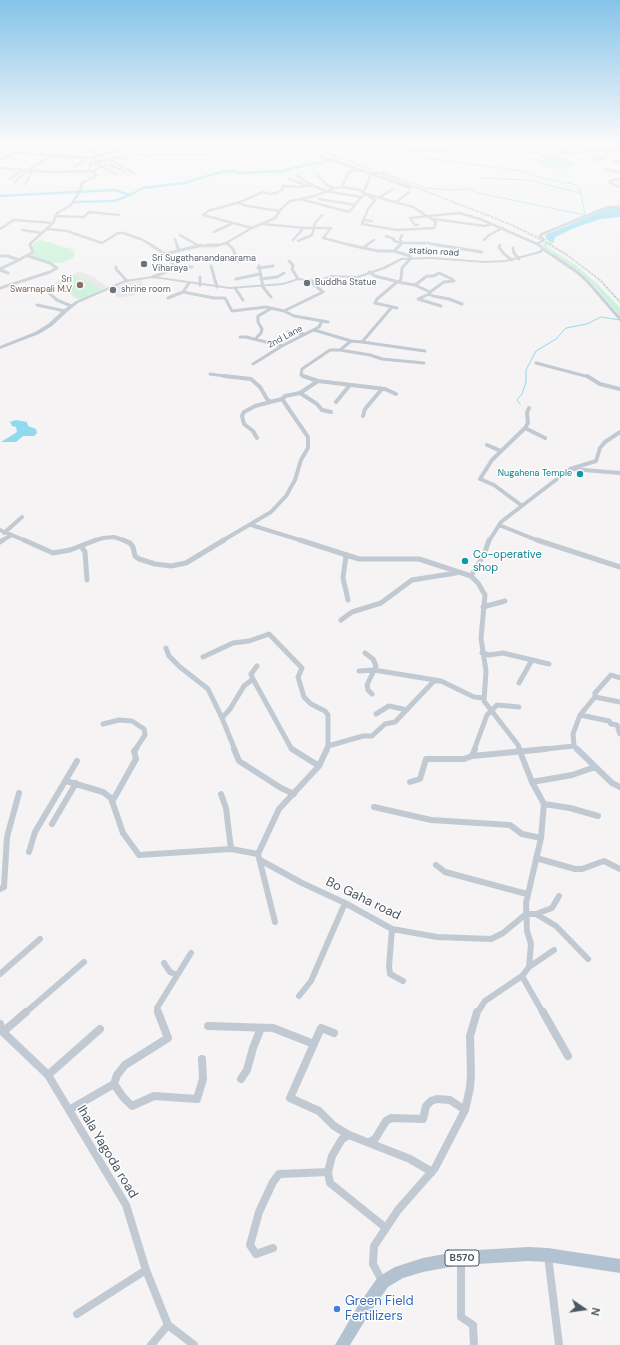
<!DOCTYPE html>
<html>
<head>
<meta charset="utf-8">
<style>
	body { margin:0 }
	#map { position:relative; width:620px; height:1345px; overflow:hidden; background:#f5f3f3; font-family:"DM Sans",sans-serif }
	canvas { display:block }
	.north { position:absolute; left:564px; top:1289px; width:40px; height:40px; -webkit-text-stroke:3px #fff; paint-order:stroke; rotate:103deg; font-size:11px; font-weight:700; line-height:16px; text-align:center; color:#4a5661 }
	.north::after { content:''; display:block; margin:auto; width:14px; height:18px; background:#4a5661; clip-path:polygon(50% 0,100% 100%,50% 72%,0 100%) }
</style>
</head>
<body>
<div id="map">
<canvas width="620" height="1345"></canvas>
<div class="north">N</div>
</div>
<script>
const ctx = document.querySelector('canvas').getContext('2d');
ctx.lineJoin = 'round';
function fill(path, color) { ctx.fillStyle = color; ctx.fill(path, 'evenodd'); }
const toPath = rows => new Path2D(rows.map(r => 'M' + r).join(''));
function trace(path, color, width, dash) { ctx.strokeStyle = color; ctx.lineWidth = width; ctx.lineCap = dash ? 'butt' : 'round'; ctx.setLineDash(dash || []); ctx.stroke(path); }
function drawText(font, color, halo, rows, align = 'center') {
  ctx.font = font + ' "DM Sans",sans-serif'; ctx.lineWidth = 3; ctx.setLineDash([]); ctx.textBaseline = 'middle'; ctx.strokeStyle = halo; ctx.fillStyle = color; for (const [text, x, y, turn = 0] of rows) {
    ctx.save(); ctx.translate(x, y); ctx.rotate((+turn || 0) * Math.PI / 180); ctx.textAlign = isNaN(turn) ? turn : align; if (halo) ctx.strokeText(text, 0, 0); ctx.fillText(text, 0, 0); ctx.restore();
  }
}
fill(toPath([
	[79,271,94,277,107,287,78,300,54,283],
	[141,280,146,291,132,296,117,298,111,289,123,284]
]), '#e6e4e5');
fill(toPath([
	[562,157,571,161,575,164,575,166,564,169,553,169,535,163,546,158],
	[40,240,53,243,62,247,70,248,75,253,73,258,62,263,56,263,31,256,34,251,32,245],
	[550,241,554,243,546,246,577,266,598,285,620,308,620,316,591,282,541,245],
	[73,275,75,275,102,289,80,299,56,283,67,279]
]), '#c3f1d5');
fill(toPath([
	[609,208,620,208,620,217,601,219,579,226,555,237,554,243,547,240,545,235],
	[16,420,27,422,28,426,36,429,37,433,34,436,23,436,16,442,1,442,17,432,16,427,12,426,10,422]
]), '#90daee');
trace(toPath([
	[352,143,372,148,378,152,523,171,538,177,576,185,580,189,585,215,478,193,467,189,451,190,426,188,384,173],
	[587,164,601,160],
	[482,178,528,180,580,193],
	[520,404,517,400,522,394,526,382,526,370,536,351,556,339,566,328,587,324,601,317,620,320]
]), '#90daee', 1);
trace(toPath([
	[371,173,384,173],
	[0,196,114,190,130,195,143,188,184,183,221,172,233,171,238,173,282,171,310,164,322,163,329,159,334,161],
	[75,202,114,201,130,195]
]), '#90daee', 2.5);
trace(toPath([
	[6,143,19,145],
	[289,143,299,148,411,188],
	[373,143,377,147,406,147],
	[403,143,408,151,445,151,461,143],
	[428,143,433,151],
	[528,143,529,148],
	[55,147,57,143],
	[75,148,97,148],
	[23,150,14,147,24,143],
	[84,151,95,152],
	[562,151,572,154,597,150,612,152],
	[17,153,92,158],
	[530,153,537,152,546,157,555,158,574,143],
	[50,156,59,148],
	[93,157,97,147,103,143,110,143],
	[591,157,601,159,620,147],
	[0,159,23,150,39,149,46,145,45,143,37,143],
	[110,160,134,173],
	[614,161,620,162],
	[98,162,118,157,128,159],
	[75,166,87,159],
	[0,168,49,172,94,171],
	[89,168,91,167,90,164,99,163],
	[604,169,620,172],
	[116,174,100,166,111,165,125,172],
	[317,175,327,185,334,188],
	[297,176,312,185],
	[10,179,22,170],
	[290,179,306,185],
	[620,179,612,180,610,183,620,187],
	[15,182,29,169,51,156],
	[25,184,32,171],
	[342,187,349,171,359,171],
	[364,191,371,174],
	[366,194,413,207,436,222,434,228,397,230,362,224,368,209,375,200,366,194],
	[380,197,393,189],
	[300,199,349,212,361,197,366,194],
	[300,199,315,196,334,188,342,187,360,190,366,194],
	[319,199,355,205],
	[396,202,409,192],
	[238,203,247,206,280,211],
	[55,216,84,217,89,212,119,215],
	[434,219,484,226,492,224],
	[363,220,372,221],
	[263,224,304,228,331,228,323,238,354,246],
	[418,225,415,225,410,218,459,213,480,219,537,244,544,240,540,236,542,234,608,207,620,207],
	[252,228,275,218,281,209,290,201,300,199],
	[0,229,14,220,53,223],
	[47,229,67,231,102,243,118,233,123,233,143,240,153,246],
	[22,230,42,233],
	[214,232,231,224],
	[180,235,199,246],
	[386,236,394,239,394,241,402,243,428,243,442,246],
	[175,239,177,246],
	[293,240,302,230,301,228],
	[484,240,489,235,503,228],
	[298,241,312,235,315,223,322,215],
	[226,243,230,246],
	[31,246,30,244,53,223,57,213,70,206,79,193],
	[198,246,216,246,226,243,252,228,203,215,208,211,240,202,263,192,270,194,276,193,282,190,283,186,300,187,312,185,325,191,361,197],
	[365,246,374,240],
	[399,246,402,243,400,239,402,235]
]), '#c1cad2', 2.5);
trace(toPath([
	[151,245,165,254],
	[177,245,179,251],
	[207,245,218,245],
	[229,245,233,249,238,262],
	[350,245,378,251,394,251,410,256,411,258,402,268,401,279,399,282,375,276,369,272],
	[438,245,482,252],
	[500,245,499,247,504,254,512,260],
	[363,248,367,245],
	[513,248,514,253,519,259],
	[543,249,577,272,588,282,620,319],
	[394,251,400,245],
	[0,256,8,256,19,260,33,252,30,245],
	[289,261,293,265,292,269,298,279],
	[211,266,217,287],
	[259,266,263,287,271,297],
	[116,267,116,269,127,281],
	[176,268,192,267],
	[258,268,273,266],
	[0,269,19,260],
	[0,270,8,273],
	[153,277,176,268,165,254,202,245],
	[200,277,200,285],
	[236,279,260,274],
	[261,279,277,277,284,273],
	[415,285,430,292,429,294,433,296,449,299,462,304],
	[0,288,50,272,57,268,50,263,28,256],
	[235,288,243,300],
	[183,292,214,298,225,298,232,311,266,307,284,311,294,316,328,322],
	[430,292,444,282,454,281],
	[49,293,57,300,71,306],
	[429,294,418,299,441,306],
	[168,298,183,292,189,283],
	[37,305,65,311],
	[397,308,375,303,377,299,397,282,415,285,427,276,434,276,439,273,452,279],
	[284,311,323,292,310,281],
	[314,330,351,341],
	[288,332,305,334],
	[240,337,246,337,282,346],
	[257,340,257,337,261,333,262,329,258,322,258,316,272,308],
	[362,342,425,351],
	[340,350,370,355,382,359,424,363],
	[536,363,589,377],
	[253,364,282,346,319,327,322,321],
	[210,374,232,377],
	[306,377,301,375,302,369,330,350,340,350,351,341,362,342,392,307]
]), '#c1cad2', 3);
trace(toPath([
	[224,376,251,379,260,387,267,399,271,402],
	[303,376,318,381,385,389,396,394],
	[587,376,600,384,620,389],
	[300,393,317,404,322,410,331,412],
	[336,402,350,385],
	[363,416,365,409,382,389],
	[525,428,545,438],
	[257,438,253,431,244,424,242,416,244,412,255,406,282,399],
	[487,445,501,451],
	[573,469,620,473],
	[521,505,494,485,480,479,492,460,525,428,528,423,527,413,529,408],
	[251,525,303,541],
	[499,525,539,541],
	[0,530,26,541],
	[4,533,22,517],
	[1,541,10,536],
	[93,541,103,538,114,537,126,541],
	[222,541,271,512,286,496,295,480,301,460,308,448,308,437,282,399,285,396,300,393,318,381],
	[489,541,501,522,570,469,596,461,600,448,605,442,620,432]
]), '#c1cad2', 4);
trace(toPath([
	[24,540,53,553,70,550,96,540],
	[123,540,130,543,133,547,135,556,139,559,155,564,171,566,186,563,224,540],
	[300,540,359,559,419,559,471,576,478,583,485,595,481,638,486,671,484,701,518,745,520,750],
	[537,540,620,567],
	[0,542,3,540],
	[81,546,85,552,87,580],
	[346,556,343,578,348,600],
	[471,576,484,555,489,540],
	[483,607,505,601],
	[341,620,352,612,381,603,412,580,456,573],
	[166,648,169,656,180,667,208,689,222,718,235,750],
	[365,653,373,659,376,666,367,685,368,690,372,694],
	[482,653,489,655,503,653,549,664],
	[203,657,233,643,249,641,269,634,302,668,298,677,304,697,311,704,325,711,328,715,328,746],
	[257,666,251,674,253,679,291,748,294,750],
	[359,671,374,670,441,681,474,697,484,698],
	[519,683,532,660],
	[595,697,620,702],
	[376,714,389,706,407,710],
	[580,715,609,721,611,724,617,725,620,734],
	[222,718,230,709,244,686,253,679],
	[103,724,119,720,132,721,144,729,145,735,135,750],
	[574,746,573,734,580,715,595,697,595,693,611,675,620,678],
	[574,746,578,750],
	[326,750,328,746,363,736,372,736,385,724,395,722,434,681,441,681],
	[474,750,487,715,497,705,519,707],
	[536,750,574,746]
]), '#c1cad2', 5);
trace(toPath([
	[234,749,239,761,281,788,294,794],
	[292,749,319,766],
	[577,749,612,783,620,787],
	[472,756,546,749],
	[66,781,103,792,111,798,123,833,139,855,231,849,258,854],
	[410,782,420,779,426,759,464,759,472,756,475,749],
	[532,782,572,775,595,767],
	[221,794,226,808,231,849],
	[112,802,136,759,134,751,136,749],
	[544,804,570,808,598,816],
	[374,807,431,820,510,825,522,834,541,838],
	[52,824,76,783],
	[29,852,35,832,77,761],
	[536,858,575,869,582,869,604,861,620,869],
	[260,860,302,883,345,903,392,929,437,937,491,939,503,933,526,914,536,914,556,926,588,959],
	[436,865,445,872,527,894],
	[0,889,4,887,7,837,19,793],
	[536,914,552,908,559,896],
	[275,922,258,854,279,809,319,766,327,749],
	[392,929,389,966,390,974,403,981],
	[164,963,170,972,177,975],
	[529,967,554,950],
	[0,974,40,939],
	[522,976,543,1013],
	[299,996,311,981,345,903],
	[25,1013,84,962],
	[159,1013,157,1008,191,953],
	[477,1013,485,1001,522,976,529,967,531,944,527,931,526,903,541,838,544,804,532,782,519,749]
]), '#c1cad2', 6);
trace(toPath([
	[543,1012,568,1056],
	[0,1024,3,1032,48,1075,126,1205,146,1270,168,1325,194,1345],
	[208,1026,273,1028,314,1044],
	[3,1032,26,1012],
	[334,1033,321,1028,290,1098,319,1111,334,1126,349,1135,410,1159,432,1172],
	[48,1075,100,1029],
	[241,1079,247,1070,253,1048,261,1028],
	[114,1084,123,1097,132,1106,154,1096,197,1099,203,1079,202,1059],
	[69,1110,114,1084,117,1075,125,1065,168,1038,158,1012],
	[349,1135,342,1139,332,1156,328,1172,330,1183,386,1228],
	[369,1142,375,1139,386,1121,391,1118,423,1119,426,1106,431,1101,437,1099,450,1100,465,1110],
	[273,1248,256,1254,250,1245,259,1212,273,1182,279,1174,328,1172],
	[548,1256,559,1345],
	[461,1258,461,1317,473,1325,474,1345],
	[382,1281,373,1264,374,1246,398,1210,435,1168,465,1110,470,1088,471,1075,470,1036,477,1012],
	[77,1314,146,1270],
	[151,1345,168,1325]
]), '#c1cad2', 8);
fill(toPath([
	[236,143,239,143,208,155,158,155,146,158,123,150,94,158,98,160,102,166,95,172,98,176,83,184,81,193,79,194,77,193,81,182,94,176,91,172,98,166,96,162,90,158,92,156,123,148,146,156,158,153,208,153,236,143],
	[537,243,539,243,545,249,541,253,506,262,485,263,431,259,402,260,385,269,358,278,332,277,316,282,298,280,283,285,230,289,153,278,126,282,78,303,67,312,52,326,39,334,0,349,0,346,35,332,48,324,63,310,76,301,125,280,153,276,230,287,283,283,298,278,316,280,332,275,357,276,383,267,401,258,431,257,485,261,506,260,539,251,541,249,537,245,537,243]
]), '#c1cad2');
fill(toPath([
	[610,143,614,143,620,146,620,148,610,143],
	[528,1247,548,1248,620,1259,620,1273,548,1262,528,1261,461,1265,423,1272,403,1278,388,1287,369,1314,350,1345,335,1345,359,1304,378,1277,395,1267,423,1258,461,1251,528,1247]
]), '#b3c2d1');
const rail = toPath([
	[303,143,512,225,544,241,567,255,600,280,620,302]
]);
trace(rail, '#b5b8bd', 1.5);
trace(rail, '#fff', 1, [2]);
const sky = ctx.createLinearGradient(0, 0, 0, 331);
sky.addColorStop(0, '#85c3ea');
sky.addColorStop(0.43, '#fafafa');
sky.addColorStop(1, '#fafafa00');
ctx.fillStyle = sky;
ctx.fillRect(0, 0, 620, 331);
for (const [x, y, r, color] of [
	[144,264,4,"#6b7280"],
	[307,283,4,"#6b7280"],
	[80,285,4,"#8d6e63"],
	[113,290,4,"#6b7280"],
	[580,474,4,"#0f9aa8"],
	[465,561,4,"#0f9aa8"],
	[337,1309,4,"#3f7fe0"]
]) { const dot = new Path2D(); dot.arc(x, y, r, 0, 2 * Math.PI); ctx.fillStyle = color; ctx.fill(dot); trace(dot, '#fff', 1.5); }
drawText('9px', '#4a5661', '#fff', [
	["station road",434,252,3],
	["2nd Lane",285,337,-28]
]);
drawText('9px', '#5b616d', '#fff', [
	["Sri Sugathanandanarama",152,259],
	["Viharaya",152,269],
	["Buddha Statue",315,283],
	["shrine room",121,290]
], 'left');
drawText('9px', '#785e54', '#fff', [
	["Sri",72,280],
	["Swarnapali M.V",72,290]
], 'right');
drawText('9px', '#0d838f', '#fff', [
	["Nugahena Temple",572,474]
], 'right');
for (const [x, y, w] of [
	[462,1258,34]
]) { const box = new Path2D(); box.roundRect(x - w / 2, y - 8, w, 16, 3); ctx.fillStyle = '#fff'; ctx.fill(box); trace(box, '#4a5661', 1); }
drawText('bold 10px', '#4a5661', null, [
	["B570",462,1258]
]);
drawText('11px', '#0d838f', '#fff', [
	["Co-operative",473,555],
	["shop",473,568]
], 'left');
drawText('13px', '#4a5661', '#fff', [
	["Bo Gaha road",363,899,26],
	["Ihala Yagoda road",107,1152,59]
]);
drawText('13px', '#366cbe', '#fff', [
	["Green Field",345,1302],
	["Fertilizers",345,1317]
], 'left');
</script>
</body>
</html>
